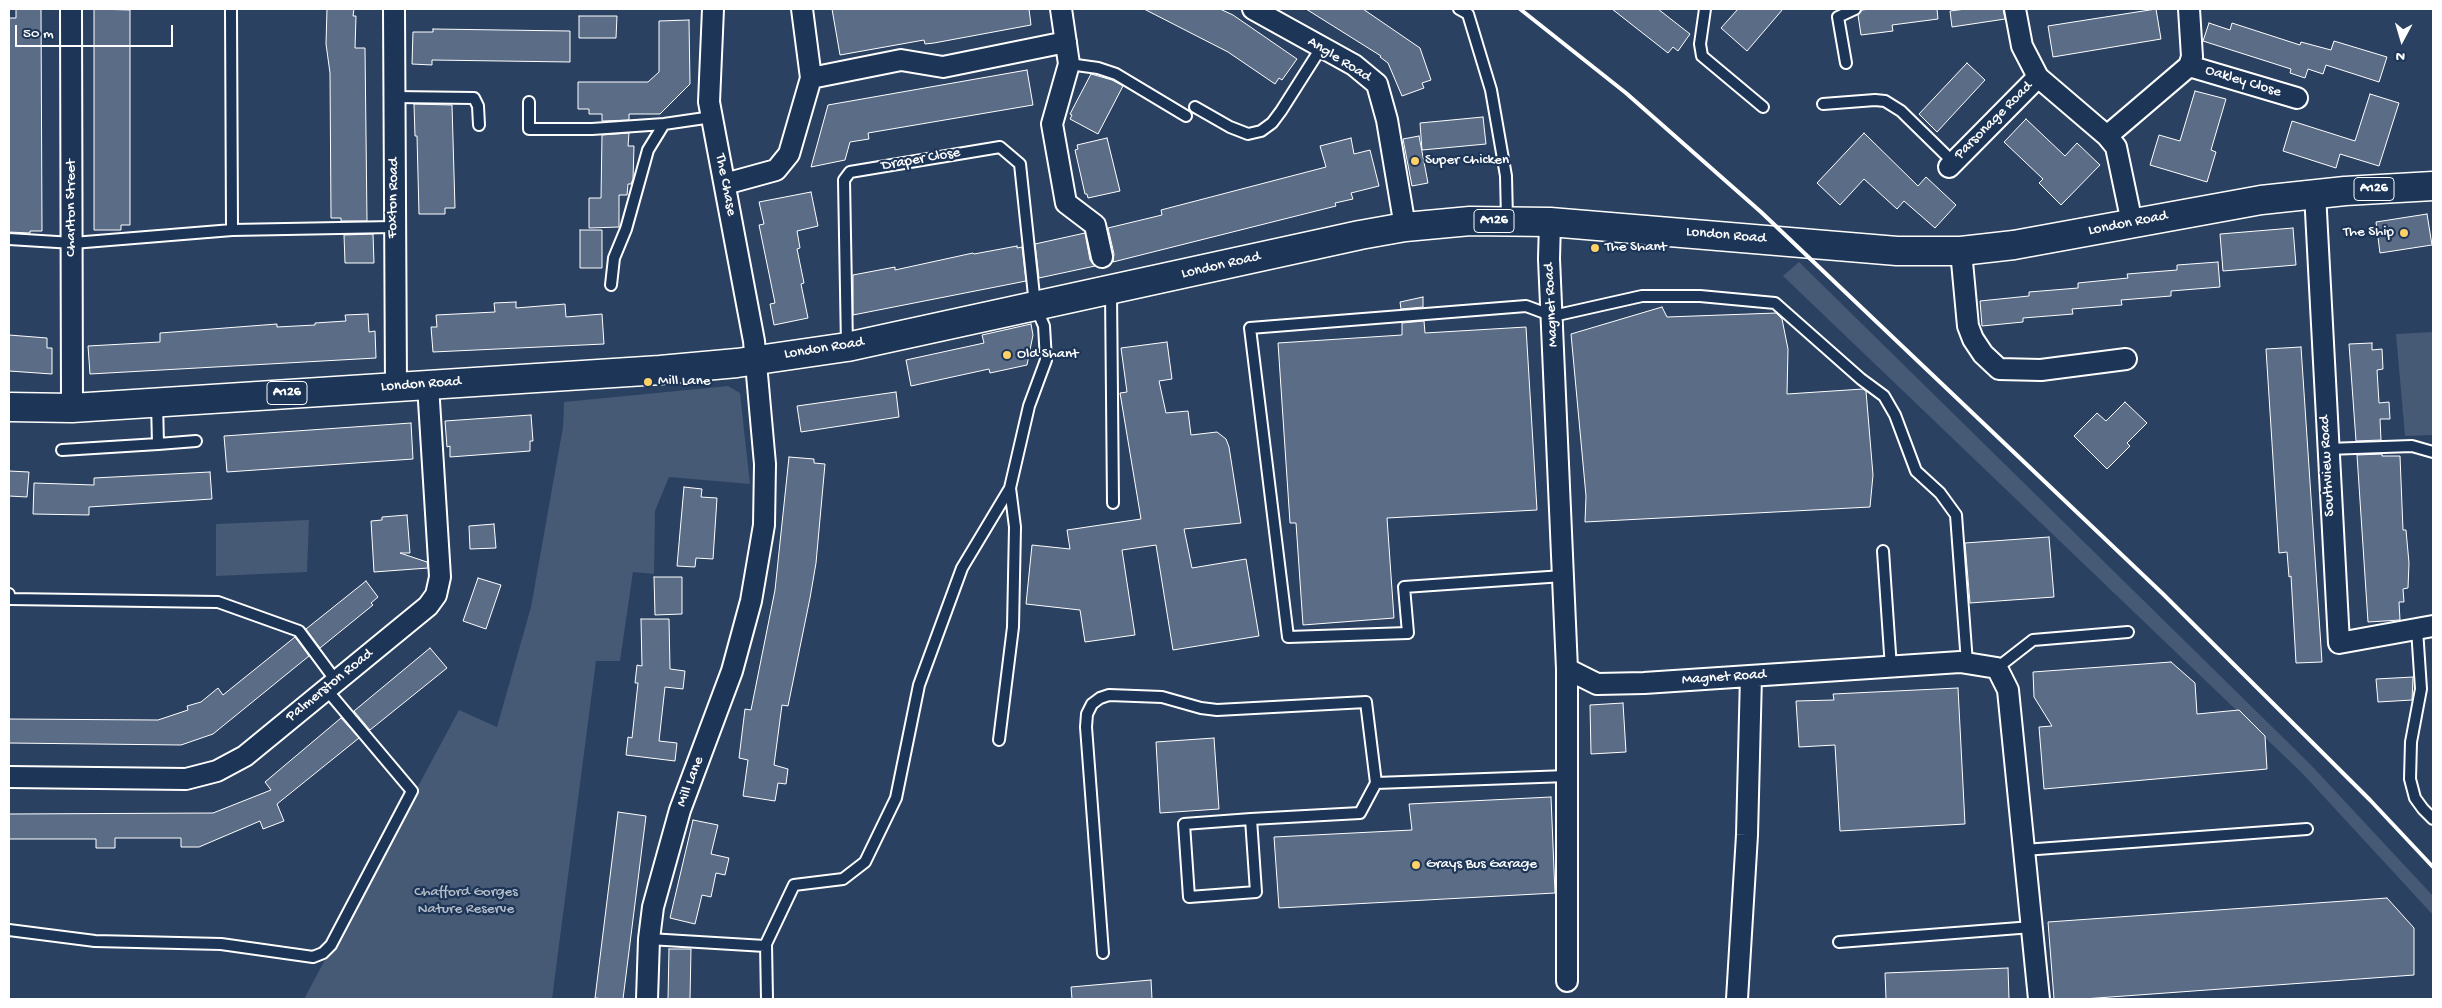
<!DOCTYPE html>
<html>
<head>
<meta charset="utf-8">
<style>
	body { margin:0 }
	#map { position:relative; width:2442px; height:1008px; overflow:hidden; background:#2a4161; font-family:"Gochi Hand",sans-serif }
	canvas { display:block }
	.frame { position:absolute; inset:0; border:10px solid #fff; pointer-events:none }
	.north { position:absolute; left:2377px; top:15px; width:50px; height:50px; -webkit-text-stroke:4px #1d3557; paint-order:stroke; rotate:186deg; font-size:14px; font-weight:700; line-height:20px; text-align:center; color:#fff }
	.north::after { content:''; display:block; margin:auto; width:18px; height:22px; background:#fff; clip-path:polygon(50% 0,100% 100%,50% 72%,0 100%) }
	.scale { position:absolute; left:15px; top:25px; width:158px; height:22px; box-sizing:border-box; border:2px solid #fff; border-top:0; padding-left:6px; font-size:15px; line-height:18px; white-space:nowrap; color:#fff; -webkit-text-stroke:4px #1d3557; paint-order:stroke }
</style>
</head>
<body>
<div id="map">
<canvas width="2442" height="1008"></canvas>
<div class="frame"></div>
<div class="north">N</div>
<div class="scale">50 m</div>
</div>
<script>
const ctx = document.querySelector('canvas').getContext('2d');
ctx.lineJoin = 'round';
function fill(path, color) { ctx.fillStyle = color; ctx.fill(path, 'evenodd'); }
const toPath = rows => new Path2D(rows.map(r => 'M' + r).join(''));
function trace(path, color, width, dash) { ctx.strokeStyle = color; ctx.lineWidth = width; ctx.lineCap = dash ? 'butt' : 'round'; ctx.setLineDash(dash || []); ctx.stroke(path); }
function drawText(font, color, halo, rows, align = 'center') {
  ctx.font = font + ' "Gochi Hand",sans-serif'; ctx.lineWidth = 4.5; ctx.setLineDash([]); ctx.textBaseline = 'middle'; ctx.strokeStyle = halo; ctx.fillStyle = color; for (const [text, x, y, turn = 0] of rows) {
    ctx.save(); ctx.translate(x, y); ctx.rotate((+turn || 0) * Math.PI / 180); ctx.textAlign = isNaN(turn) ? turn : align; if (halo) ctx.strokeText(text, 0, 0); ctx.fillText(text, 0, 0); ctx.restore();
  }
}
fill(toPath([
	[1799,262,2311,765,2433,896,2433,915,2302,773,1783,276],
	[2433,332,2433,435,2405,436,2396,334],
	[728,386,740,393,750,484,669,477,655,511,654,574,633,572,620,661,596,661,552,999,304,999,459,710,497,727,531,607,563,427,564,402],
	[309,520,307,572,216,576,216,524]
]), '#465975');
const building = toPath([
	[16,9,41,9,42,231,30,231,30,233,9,232,9,18,16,18,16,9],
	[94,9,130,10,130,225,121,225,121,230,94,230,94,9],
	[327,9,354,9,353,16,356,16,355,48,365,48,367,221,341,221,341,218,331,218,330,73,326,44,327,9],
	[832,9,1029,9,1031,25,934,43,925,44,924,40,840,55,832,9],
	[1144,9,1220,9,1233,15,1297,59,1282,80,1279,78,1275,84,1228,52,1144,9],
	[1306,9,1363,9,1420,48,1431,80,1422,83,1424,88,1402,96,1388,63,1380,57,1381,56,1306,9],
	[1612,9,1658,9,1690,34,1678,51,1673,47,1668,53,1612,9],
	[1738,9,1783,9,1747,51,1721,28,1738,9],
	[1871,9,1937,9,1938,19,1892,25,1893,31,1861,35,1858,15,1862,10,1871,9],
	[1966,9,2003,9,2005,19,1952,27,1950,11,1966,9],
	[2156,9,2161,39,2053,57,2048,26,2156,9],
	[579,16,617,16,616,38,579,38,579,16],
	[689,20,690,84,660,114,629,114,629,120,602,121,602,114,589,114,589,109,578,109,578,82,648,82,659,72,659,21,689,20],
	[2209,23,2230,30,2232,23,2300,45,2301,42,2331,50,2334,41,2387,57,2379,82,2326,65,2323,74,2308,69,2305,78,2290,73,2291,69,2203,41,2209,23],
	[433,29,570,31,570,62,432,60,432,65,412,64,413,32,433,32,433,29],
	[1967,63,1985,80,1937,132,1919,114,1967,63],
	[1027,70,1033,105,868,133,869,139,850,142,845,160,811,167,828,105,1027,70],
	[1091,74,1112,80,1123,86,1098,134,1070,119,1072,115,1070,114,1091,74],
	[2195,91,2226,99,2211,150,2216,152,2207,182,2150,165,2159,135,2180,141,2195,91],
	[2370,94,2399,103,2379,166,2340,154,2336,168,2283,151,2292,121,2355,141,2370,94],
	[414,104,452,105,455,208,445,208,445,214,419,214,417,136,415,136,414,104],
	[1483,117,1486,144,1422,150,1420,123,1483,117],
	[2026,119,2065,156,2077,143,2100,165,2061,205,2039,183,2043,179,2004,142,2026,119],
	[629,133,628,146,634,146,633,179,631,184,628,184,627,195,619,195,619,227,589,228,589,198,601,198,602,135,629,133],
	[1864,133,1918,186,1926,177,1956,205,1935,228,1904,201,1897,209,1864,179,1840,205,1817,183,1864,133],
	[1419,136,1428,183,1412,186,1403,139,1419,136],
	[1107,138,1120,191,1088,198,1087,194,1085,194,1075,150,1078,149,1077,145,1107,138],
	[1351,138,1354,154,1370,150,1379,186,1351,193,1353,199,1335,203,1336,206,1113,262,1114,254,1108,228,1162,215,1161,210,1326,167,1320,146,1351,138],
	[811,192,818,226,797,231,800,248,797,249,804,283,801,284,808,318,774,325,770,304,775,303,759,225,764,224,759,202,811,192],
	[2427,214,2432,245,2380,253,2376,222,2427,214],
	[2293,228,2296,265,2223,271,2220,234,2293,228],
	[580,230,602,230,602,268,580,268,580,230],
	[1085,233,1090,260,1095,266,1039,278,1035,244,1085,233],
	[373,234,374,263,345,263,344,235,373,234],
	[1017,246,1017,248,1022,247,1026,281,853,315,853,275,895,267,895,270,973,253,974,254,1017,246],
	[2218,262,2220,287,2171,291,2171,296,2121,300,2122,305,2072,309,2073,314,2023,318,2023,322,1982,326,1980,301,2029,296,2029,292,2078,288,2078,283,2128,278,2127,274,2177,270,2177,265,2218,262],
	[1423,297,1423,307,1401,309,1400,302,1423,297],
	[516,302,516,308,565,304,566,317,602,314,604,344,433,352,431,327,437,327,436,315,495,312,494,303,516,302],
	[1662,307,1667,317,1776,313,1782,319,1788,349,1787,394,1863,389,1866,391,1873,475,1870,507,1585,522,1586,496,1571,334,1662,307],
	[368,314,369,332,375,331,376,358,90,374,88,346,160,342,160,333,277,324,277,327,315,325,315,323,346,321,345,315,368,314],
	[1424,321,1425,333,1526,327,1537,510,1387,518,1394,618,1303,625,1296,523,1290,523,1278,343,1402,335,1402,323,1424,321],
	[1031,324,1033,335,1027,365,990,373,989,369,911,386,906,360,984,343,982,335,1031,324],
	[9,335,47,338,47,348,52,348,52,374,9,371,9,335],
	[1167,342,1172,379,1159,381,1166,413,1188,411,1191,435,1217,432,1226,439,1229,447,1241,523,1184,529,1192,568,1246,559,1259,636,1173,650,1156,545,1122,550,1135,635,1085,642,1080,610,1026,604,1032,545,1070,549,1067,530,1141,519,1120,393,1127,392,1121,348,1167,342],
	[2372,343,2372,350,2382,349,2383,369,2377,370,2379,403,2389,402,2390,419,2380,419,2381,440,2356,441,2349,344,2372,343],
	[2301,347,2322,662,2296,663,2291,576,2289,577,2287,552,2279,553,2266,349,2301,347],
	[896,392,899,417,801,432,797,406,896,392],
	[2125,402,2147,423,2127,443,2130,446,2107,469,2074,436,2097,413,2106,421,2125,402],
	[531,415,533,441,530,441,530,451,450,457,450,446,447,447,445,421,531,415],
	[411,423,413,459,227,472,224,436,411,423],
	[2382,454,2382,456,2400,456,2403,530,2406,530,2409,563,2408,588,2403,589,2404,602,2399,602,2400,620,2368,622,2357,455,2382,454],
	[789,457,814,459,814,463,825,464,816,563,810,598,788,706,782,705,774,765,788,769,786,784,778,783,775,801,743,796,748,760,739,758,745,709,751,710,775,590,789,457],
	[9,471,29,472,27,497,9,496,9,471],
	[210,472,212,499,89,507,89,515,33,514,34,483,94,485,94,478,210,472],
	[684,487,702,489,701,497,717,498,713,559,696,558,695,567,677,566,684,487],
	[407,515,410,553,400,553,427,562,428,568,374,572,371,521,382,520,382,517,407,515],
	[494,524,496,548,470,549,469,526,494,524],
	[2049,537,2054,597,1970,603,1965,543,2049,537],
	[654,577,682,577,682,614,655,615,654,577],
	[478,578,501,585,486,629,463,621,478,578],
	[366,581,378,597,371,603,373,605,320,648,306,629,366,581],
	[641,619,669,619,670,669,685,671,683,689,665,687,659,741,677,743,675,761,626,755,628,737,632,738,638,683,635,683,637,665,642,666,641,619],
	[295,637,309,656,213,734,181,745,9,743,9,719,158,720,188,710,187,706,201,702,218,688,223,695,295,637],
	[430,648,447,668,370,730,354,711,430,648],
	[2171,662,2195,683,2197,714,2239,710,2265,736,2267,769,2044,789,2039,727,2052,726,2034,697,2033,672,2171,662],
	[2413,677,2412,700,2378,702,2376,679,2413,677],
	[1958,688,1965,824,1840,831,1835,745,1799,747,1796,701,1834,700,1833,694,1958,688],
	[1623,703,1626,752,1591,754,1590,705,1623,703],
	[341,718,359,738,277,804,284,821,263,829,260,821,199,847,181,847,181,838,115,838,115,848,96,848,96,839,9,839,9,814,213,813,271,790,265,782,341,718],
	[1214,738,1219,809,1160,813,1156,742,1214,738],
	[1551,797,1555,893,1279,908,1274,837,1412,830,1409,804,1551,797],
	[618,812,646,816,623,999,605,999,595,998,618,812],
	[693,820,718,825,711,854,729,858,725,875,716,873,711,897,702,895,695,924,670,918,693,820],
	[2387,898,2414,928,2414,975,2083,999,2054,999,2048,922,2387,898],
	[669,949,691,949,690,999,668,999,669,949],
	[2008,968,2009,999,1886,999,1885,973,2008,968],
	[1151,980,1152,999,1072,999,1071,987,1151,980]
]);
fill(building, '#5b6c86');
trace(building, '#fff', 1);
const service = toPath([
	[231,9,232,230],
	[1459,9,1468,14,1491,90,1506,176,1507,219],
	[1705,9,1700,44,1702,56,1763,107],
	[1846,63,1838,17,1855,9],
	[1069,64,1098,68,1116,74,1186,116],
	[395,97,474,98,478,106,479,125],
	[529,102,529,129,592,129,664,124,712,117],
	[1823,104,1875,100,1885,101,1901,111,1953,162],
	[1195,107,1230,127,1248,134,1261,131,1272,123,1281,111,1321,48],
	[9,239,73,243,232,230,393,227],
	[611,285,614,258,626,229,648,150,664,124],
	[1111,291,1113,503],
	[847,346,844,180,850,172,1000,147,1020,164,1035,305,1044,326,1046,360,1029,406,1010,488,1015,527,1013,627,999,740],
	[158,444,196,441],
	[2327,449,2412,446,2433,452],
	[62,450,158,444,157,403],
	[1883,551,1891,668],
	[1563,576,1404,587,1408,633,1288,637,1250,328,1526,306,1553,316,1642,296,1700,296,1775,303,1861,379,1884,396,1895,415,1916,471,1940,493,1956,515,1967,663],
	[9,594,10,599,218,602,299,631,336,681],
	[2417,629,2421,689,2411,742,2410,779,2415,798,2423,809,2433,819],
	[1997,668,2033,640,2128,632],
	[1251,819,1256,892,1189,897,1184,824,1251,819,1360,813,1376,783],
	[2024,850,2307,829],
	[9,930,95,941,221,944,313,957,323,953,331,945,412,791,326,689],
	[649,939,765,946,794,885,843,879,865,862,896,798,919,685,962,568,1010,488],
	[1839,942,2032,927],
	[766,944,767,999],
	[1103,953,1086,727,1087,714,1092,704,1100,698,1109,695,1162,697,1201,708,1217,710,1366,702,1376,783,1567,776]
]);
const minor = toPath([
	[71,9,72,408],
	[394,9,396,387],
	[802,9,811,78],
	[1061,9,1069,64,1052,124,1066,203,1095,225,1102,257],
	[1253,9,1354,65,1377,84,1387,120,1405,227],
	[2015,9,2022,46,2038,77,2107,136,2116,147,2132,223],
	[2189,9,2192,57,2189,66,2297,98],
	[2107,136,2189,66],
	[1949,167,2038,77],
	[725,184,776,170,789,154,811,78,901,60,943,67,1066,42],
	[2315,193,2339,643,2433,626],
	[1550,222,1549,259,1567,669,1567,981],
	[1961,251,1968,326,1973,339,1983,354,1999,369,2041,370,2126,359],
	[1567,669,1597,684,1644,683,1960,662,1997,668,2008,690,2039,999],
	[9,777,186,779,217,771,245,756,428,606,436,595,440,577,428,385],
	[647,999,649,939,653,907,680,810,732,671,751,601,764,525,765,464,754,341,709,102,713,9],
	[1737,999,1747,835,1751,676]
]);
const primary = toPath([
	[9,407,72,408,660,370,737,363,847,347,1360,235,1405,227,1470,221,1550,222,1897,251,1961,251,2014,245,2261,200,2345,191,2433,186]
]);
trace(service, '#fff', 14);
trace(minor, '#fff', 24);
trace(primary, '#fff', 31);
trace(service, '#1d3557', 10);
trace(minor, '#1d3557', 20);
trace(primary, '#1d3557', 28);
trace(toPath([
	[1520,9,1626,93,1761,212,2163,594,2370,800,2433,867]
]), '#fff', 4);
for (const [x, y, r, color] of [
	[1415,161,5,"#ffd166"],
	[2404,233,5,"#ffd166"],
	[1595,248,5,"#ffd166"],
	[1007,355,5,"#ffd166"],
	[648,382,5,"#ffd166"],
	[1416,865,5,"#ffd166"]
]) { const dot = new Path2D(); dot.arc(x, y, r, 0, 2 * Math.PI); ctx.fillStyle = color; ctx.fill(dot); trace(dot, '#1d3557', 2); }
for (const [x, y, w] of [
	[2374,189,40],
	[1494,221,40],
	[287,393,40]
]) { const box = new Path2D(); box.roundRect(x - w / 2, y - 11.5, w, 23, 4); ctx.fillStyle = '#1d3557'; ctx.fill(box); trace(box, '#fff', 1); }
drawText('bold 14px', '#fff', null, [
	["A126",2374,189],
	["A126",1494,221],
	["A126",287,393]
]);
drawText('15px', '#fff', '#1d3557', [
	["Angle Road",1339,60,32],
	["Oakley Close",2243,82,17],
	["Parsonage Road",1994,121,-45],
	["Draper Close",921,160,-10],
	["The Chase",725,185,79],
	["Foxton Road",394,198,-89],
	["Charlton Street",72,208,-90],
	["London Road",2128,224,-11],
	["London Road",1726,236,5],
	["London Road",1221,266,-13],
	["Magnet Road",1552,305,-93],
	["London Road",824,349,-9],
	["London Road",421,385,-4],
	["Southview Road",2328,466,-93],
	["Magnet Road",1724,678,-4],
	["Palmerston Road",330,686,-39],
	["Mill Lane",691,782,-69]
]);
drawText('15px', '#fff', '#1d3557', [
	["Super Chicken",1425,161],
	["The Ship",2394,233,"right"],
	["The Shant",1605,248],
	["Old Shant",1017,355],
	["Mill Lane",658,382],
	["Grays Bus Garage",1426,865]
], 'left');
drawText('15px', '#b5bdc8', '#1d3557', [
	["Chafford Gorges",466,893],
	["Nature Reserve",466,910]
]);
</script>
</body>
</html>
